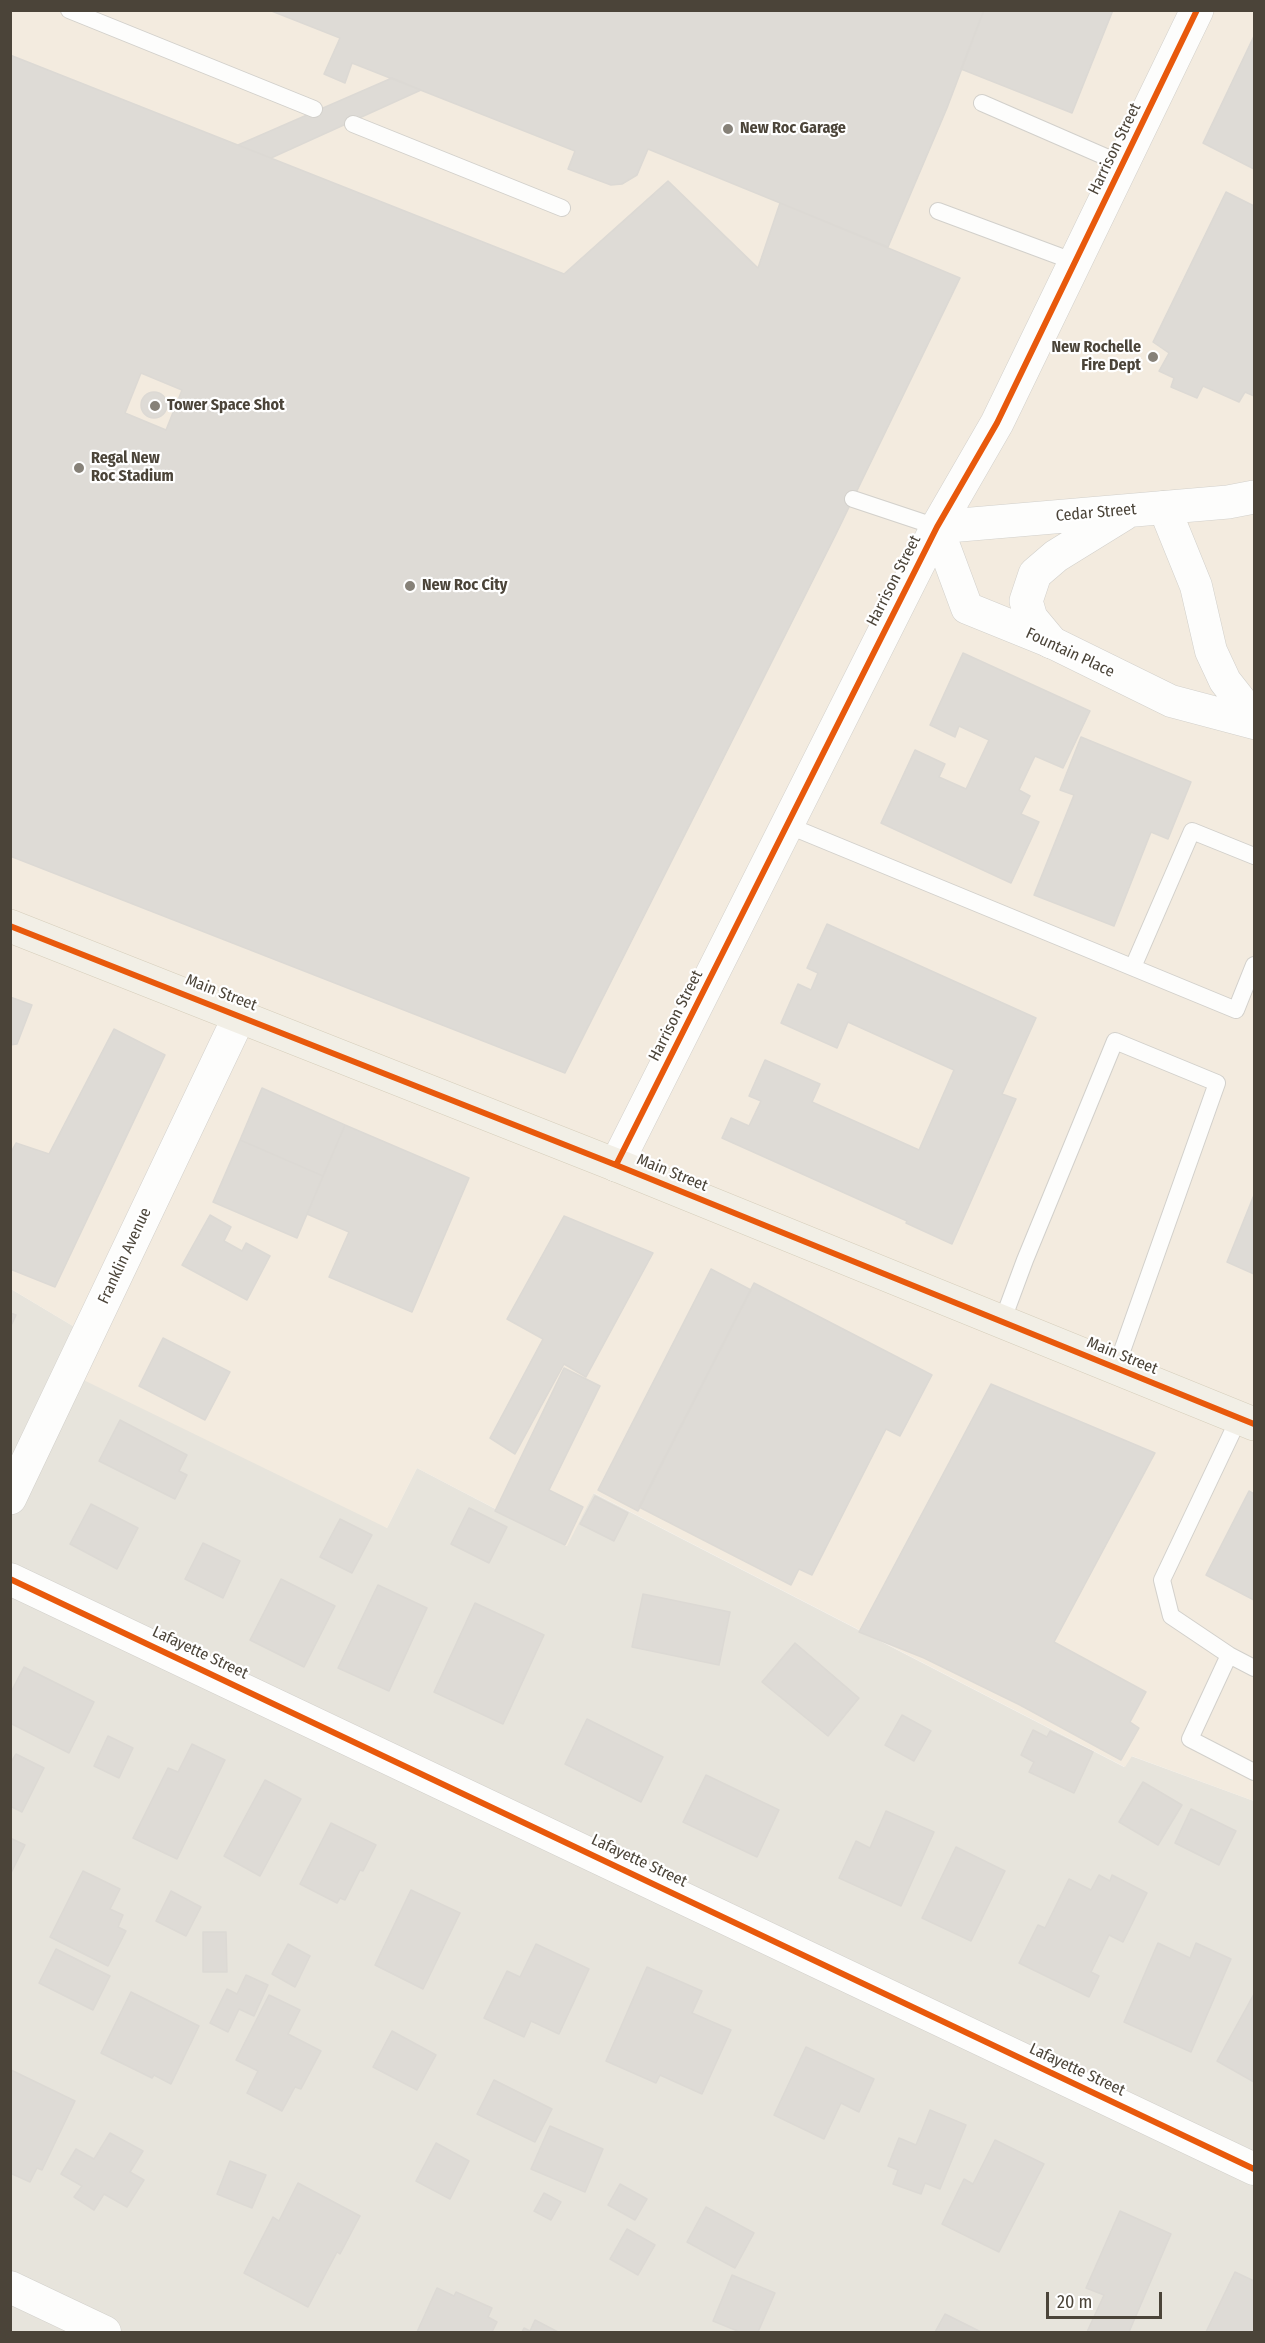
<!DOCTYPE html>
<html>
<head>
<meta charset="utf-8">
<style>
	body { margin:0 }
	#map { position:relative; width:1265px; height:2343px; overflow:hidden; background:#f4f2ee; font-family:"Fira Sans Condensed",sans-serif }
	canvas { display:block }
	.frame { position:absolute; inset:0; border:12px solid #4b4439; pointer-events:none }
	.scale { position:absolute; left:1046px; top:2292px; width:116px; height:27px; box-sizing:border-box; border:3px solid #4b4439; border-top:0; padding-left:8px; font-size:18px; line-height:21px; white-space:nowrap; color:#4b4439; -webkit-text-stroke:4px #fff; paint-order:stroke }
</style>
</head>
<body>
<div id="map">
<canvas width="1265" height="2343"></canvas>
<div class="frame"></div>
<div class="scale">20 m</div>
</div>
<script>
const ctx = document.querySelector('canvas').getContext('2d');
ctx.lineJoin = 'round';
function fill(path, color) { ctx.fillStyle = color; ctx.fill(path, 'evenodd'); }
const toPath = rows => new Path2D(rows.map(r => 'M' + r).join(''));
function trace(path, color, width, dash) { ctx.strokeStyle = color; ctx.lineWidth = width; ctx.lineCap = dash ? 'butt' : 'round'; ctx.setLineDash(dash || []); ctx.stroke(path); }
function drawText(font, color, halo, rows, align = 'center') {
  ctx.font = font + ' "Fira Sans Condensed",sans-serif'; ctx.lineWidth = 4.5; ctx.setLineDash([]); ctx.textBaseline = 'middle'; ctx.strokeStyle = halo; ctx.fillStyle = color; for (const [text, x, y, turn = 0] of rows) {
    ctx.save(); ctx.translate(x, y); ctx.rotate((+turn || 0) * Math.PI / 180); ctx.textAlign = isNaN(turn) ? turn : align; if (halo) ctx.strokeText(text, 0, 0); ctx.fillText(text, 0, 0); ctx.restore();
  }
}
fill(toPath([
	[11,1289,78,1329,387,1528,417,1468,566,1546,593,1493,1124,1767,1131,1756,1254,1801,1254,2332,11,2332]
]), '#e7e4dc');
fill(toPath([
	[11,11,1254,11,1254,1801,1132,1756,1125,1767,594,1493,567,1546,417,1468,387,1528,63,1370,78,1329,11,1289]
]), '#f3ebdf');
const building = toPath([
	[269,10,984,10,947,108,888,247,648,149,637,175,622,184,611,185,568,169,575,151,352,63,345,83,324,74,340,38,269,10],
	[984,10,1113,10,1072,113,961,69,984,10],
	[1254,36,1254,169,1203,143,1254,36],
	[10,55,564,274,668,181,758,268,780,203,960,278,836,534,565,1073,10,856,10,55],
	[141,373,182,390,166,430,125,413,141,373],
	[392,78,421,90,271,158,238,145,392,78],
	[1226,192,1254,206,1254,396,1245,392,1239,402,1203,386,1197,398,1171,387,1174,378,1159,371,1169,353,1153,342,1226,192],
	'141 405a13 13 0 1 1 26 0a13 13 0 1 1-26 0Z',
	[963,653,1090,711,1063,768,1035,756,1019,790,1030,796,1021,814,1039,822,1011,883,881,823,915,750,945,764,939,777,966,789,989,740,959,726,955,737,930,725,963,653],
	[1081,737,1191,782,1168,839,1151,832,1114,926,1034,895,1074,795,1060,790,1081,737],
	[827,924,1036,1018,1002,1094,1016,1099,952,1244,906,1223,907,1221,722,1138,731,1118,749,1126,761,1101,749,1096,765,1060,820,1084,812,1102,919,1150,954,1070,848,1022,837,1048,781,1023,798,984,811,990,818,973,807,968,827,924],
	[10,997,32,1005,17,1044,10,1045,10,997],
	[114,1029,165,1055,55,1287,10,1269,10,1154,16,1143,49,1154,114,1029],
	[262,1088,345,1125,323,1176,240,1140,262,1088],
	[345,1125,469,1178,412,1312,329,1277,349,1232,307,1214,345,1125],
	[240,1140,323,1176,297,1238,213,1202,240,1140],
	[1254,1195,1254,1274,1227,1262,1254,1195],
	[210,1215,231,1227,224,1241,242,1251,246,1243,270,1256,247,1300,182,1265,210,1215],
	[564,1216,653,1253,586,1377,564,1364,515,1454,490,1438,543,1339,507,1319,564,1216],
	[711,1269,751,1290,638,1511,598,1490,711,1269],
	[754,1283,932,1375,900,1436,886,1429,812,1575,799,1569,791,1585,639,1507,754,1283],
	[10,1313,16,1315,10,1328,10,1313],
	[163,1338,230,1372,205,1420,139,1386,163,1338],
	[564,1368,600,1386,549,1490,583,1507,565,1545,495,1511,564,1368],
	[991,1384,1155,1453,1054,1642,1146,1692,1130,1722,1139,1728,1121,1760,1020,1705,924,1658,859,1632,991,1384],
	[120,1420,187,1455,179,1471,187,1475,175,1499,99,1461,120,1420],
	[1249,1491,1254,1494,1254,1600,1206,1575,1249,1491],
	[595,1496,628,1513,614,1541,580,1524,595,1496],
	[91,1504,138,1528,117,1569,70,1544,91,1504],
	[469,1508,507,1527,489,1563,451,1544,469,1508],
	[340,1519,372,1535,352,1573,320,1557,340,1519],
	[203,1543,240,1561,223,1598,185,1579,203,1543],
	[281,1579,335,1606,304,1667,250,1640,281,1579],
	[378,1585,427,1608,389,1691,338,1668,378,1585],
	[643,1594,730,1612,719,1665,632,1647,643,1594],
	[475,1603,544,1635,503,1724,434,1692,475,1603],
	[795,1643,859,1698,828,1736,762,1682,795,1643],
	[24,1667,94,1702,69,1753,10,1723,10,1694,24,1667],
	[902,1715,931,1731,914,1761,885,1745,902,1715],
	[587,1719,663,1757,641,1802,565,1764,587,1719],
	[1033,1730,1047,1737,1050,1731,1093,1752,1074,1793,1029,1772,1034,1762,1021,1755,1033,1730],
	[108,1736,133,1748,119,1778,94,1766,108,1736],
	[192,1744,225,1760,177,1859,133,1838,168,1768,178,1772,192,1744],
	[16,1754,44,1768,22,1812,10,1806,10,1764,16,1754],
	[706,1775,779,1810,757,1857,683,1822,706,1775],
	[265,1780,301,1799,260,1876,224,1856,265,1780],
	[1143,1782,1182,1805,1158,1845,1119,1822,1143,1782],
	[1191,1809,1236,1831,1219,1865,1175,1843,1191,1809],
	[886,1811,934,1832,901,1906,839,1878,856,1841,870,1848,886,1811],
	[331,1823,376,1845,363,1871,360,1870,345,1900,340,1898,337,1903,300,1884,331,1823],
	[10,1838,25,1845,10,1875,10,1838],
	[956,1847,1005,1871,971,1941,922,1918,956,1847],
	[83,1871,120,1889,110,1909,123,1915,118,1927,126,1931,108,1966,50,1937,83,1871],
	[1099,1875,1110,1881,1112,1875,1147,1893,1123,1942,1109,1935,1091,1972,1099,1976,1089,1997,1019,1963,1038,1925,1045,1928,1069,1879,1091,1890,1099,1875],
	[411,1890,460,1913,423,1989,375,1965,411,1890],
	[171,1891,201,1907,186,1936,156,1921,171,1891],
	[203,1932,226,1932,227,1972,203,1972,203,1932],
	[1158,1943,1190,1958,1196,1943,1231,1959,1191,2052,1124,2022,1158,1943],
	[288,1944,310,1956,295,1987,272,1974,288,1944],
	[536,1944,589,1969,559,2034,531,2021,524,2037,484,2018,507,1971,520,1977,536,1944],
	[56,1949,110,1976,93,2010,39,1983,56,1949],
	[647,1967,702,1991,692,2013,731,2030,702,2094,660,2075,656,2083,606,2061,647,1967],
	[246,1975,268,1985,254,2016,239,2009,228,2032,210,2023,227,1989,237,1994,246,1975],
	[131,1992,199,2026,171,2084,154,2075,152,2078,101,2053,131,1992],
	[1254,1994,1254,2082,1217,2061,1254,1994],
	[269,1995,300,2010,288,2034,321,2051,301,2089,295,2087,282,2111,247,2093,258,2071,236,2060,269,1995],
	[392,2031,436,2055,417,2090,373,2067,392,2031],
	[806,2047,874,2079,859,2112,841,2103,824,2139,774,2115,806,2047],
	[11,2070,75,2101,42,2170,37,2168,30,2182,10,2173,11,2070],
	[494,2080,552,2109,535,2142,477,2114,494,2080],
	[930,2110,966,2125,940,2189,925,2183,921,2194,893,2184,898,2170,888,2166,899,2138,916,2145,930,2110],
	[550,2126,603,2149,585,2192,531,2169,550,2126],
	[110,2133,143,2151,130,2172,144,2180,127,2207,104,2194,94,2210,74,2197,82,2186,61,2174,76,2149,94,2159,110,2133],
	[995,2140,1044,2164,999,2252,942,2224,964,2179,973,2184,995,2140],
	[436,2143,469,2161,450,2199,416,2181,436,2143],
	[230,2161,266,2175,252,2208,217,2194,230,2161],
	[298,2183,360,2216,340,2254,337,2252,308,2307,244,2273,273,2217,279,2221,298,2183],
	[620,2184,647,2199,635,2220,608,2205,620,2184],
	[544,2193,561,2202,551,2220,534,2211,544,2193],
	[706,2207,754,2233,735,2268,687,2242,706,2207],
	[1120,2211,1171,2234,1129,2332,1087,2332,1104,2295,1086,2288,1120,2211],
	[627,2229,655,2245,638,2275,610,2259,627,2229],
	[1235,2272,1254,2281,1254,2332,1206,2332,1235,2272],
	[732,2275,775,2293,758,2332,740,2332,713,2321,732,2275],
	[437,2288,454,2296,456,2292,492,2308,488,2317,497,2322,492,2332,417,2332,437,2288],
	[945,2314,981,2332,935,2332,945,2314],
	[535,2320,558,2332,522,2332,524,2328,530,2331,535,2320]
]);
fill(building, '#dedbd6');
trace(building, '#dcd9d4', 1.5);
const service = toPath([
	[69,10,314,109],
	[982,103,1122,164],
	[353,124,562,208],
	[938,211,1075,262],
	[853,499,937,527],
	[787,825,1236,1010,1254,965],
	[1133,967,1192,831,1254,856],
	[1002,1322,1025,1260,1115,1041,1217,1083,1116,1368],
	[1239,1418,1162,1580,1171,1616,1229,1655,1254,1668],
	[1229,1655,1190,1739,1254,1772]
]);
const minor = toPath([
	[1164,507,1196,586,1211,651,1225,681,1254,718],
	[937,527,967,608,1051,642,1171,701,1254,723],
	[10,1579,1254,2169],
	[10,2287,105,2332]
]);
const tertiary = toPath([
	[937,527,1228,502,1254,497],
	[1051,642,1031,618,1026,601,1035,574,1056,556,1124,514],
	[616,1165,937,527,997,423,1197,10],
	[10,1498,240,1015]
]);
const primary = toPath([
	[10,926,616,1165,1254,1424]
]);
trace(service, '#d2d0cb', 18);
trace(minor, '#d2d0cb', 33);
trace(tertiary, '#d2d0cb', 34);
trace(primary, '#d6cebb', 34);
trace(service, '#fdfdfc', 16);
trace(minor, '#fdfdfc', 32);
trace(tertiary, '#fdfdfc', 33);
trace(primary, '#f2efe6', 33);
trace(toPath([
	[10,926,616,1165,1254,1424],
	[616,1165,937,527,997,423,1197,10],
	[10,1579,1254,2169]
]), '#e8590c', 6);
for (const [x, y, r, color] of [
	[728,129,6,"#868178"],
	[1153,357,6,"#868178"],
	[155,406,6,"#868178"],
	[79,468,6,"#868178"],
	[410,586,6,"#868178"]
]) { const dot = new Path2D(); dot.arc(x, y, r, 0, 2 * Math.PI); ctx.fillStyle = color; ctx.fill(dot); trace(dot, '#fff', 2); }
drawText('bold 16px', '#4b4439', '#fff', [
	["New Roc Garage",740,129],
	["New Rochelle",1141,348,"right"],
	["Fire Dept",1141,366,"right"],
	["Tower Space Shot",167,406],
	["Regal New",91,459],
	["Roc Stadium",91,477],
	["New Roc City",422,586]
], 'left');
drawText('16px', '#4b4439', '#fff', [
	["Harrison Street",1115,149,-64],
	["Cedar Street",1096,513,-5],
	["Harrison Street",894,581,-63],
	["Fountain Place",1070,653,25],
	["Main Street",221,993,21],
	["Harrison Street",676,1016,-63],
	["Main Street",672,1173,22],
	["Franklin Avenue",125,1256,-65],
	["Main Street",1122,1356,22],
	["Lafayette Street",200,1653,25],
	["Lafayette Street",639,1861,25],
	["Lafayette Street",1077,2070,25]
]);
</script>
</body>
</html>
